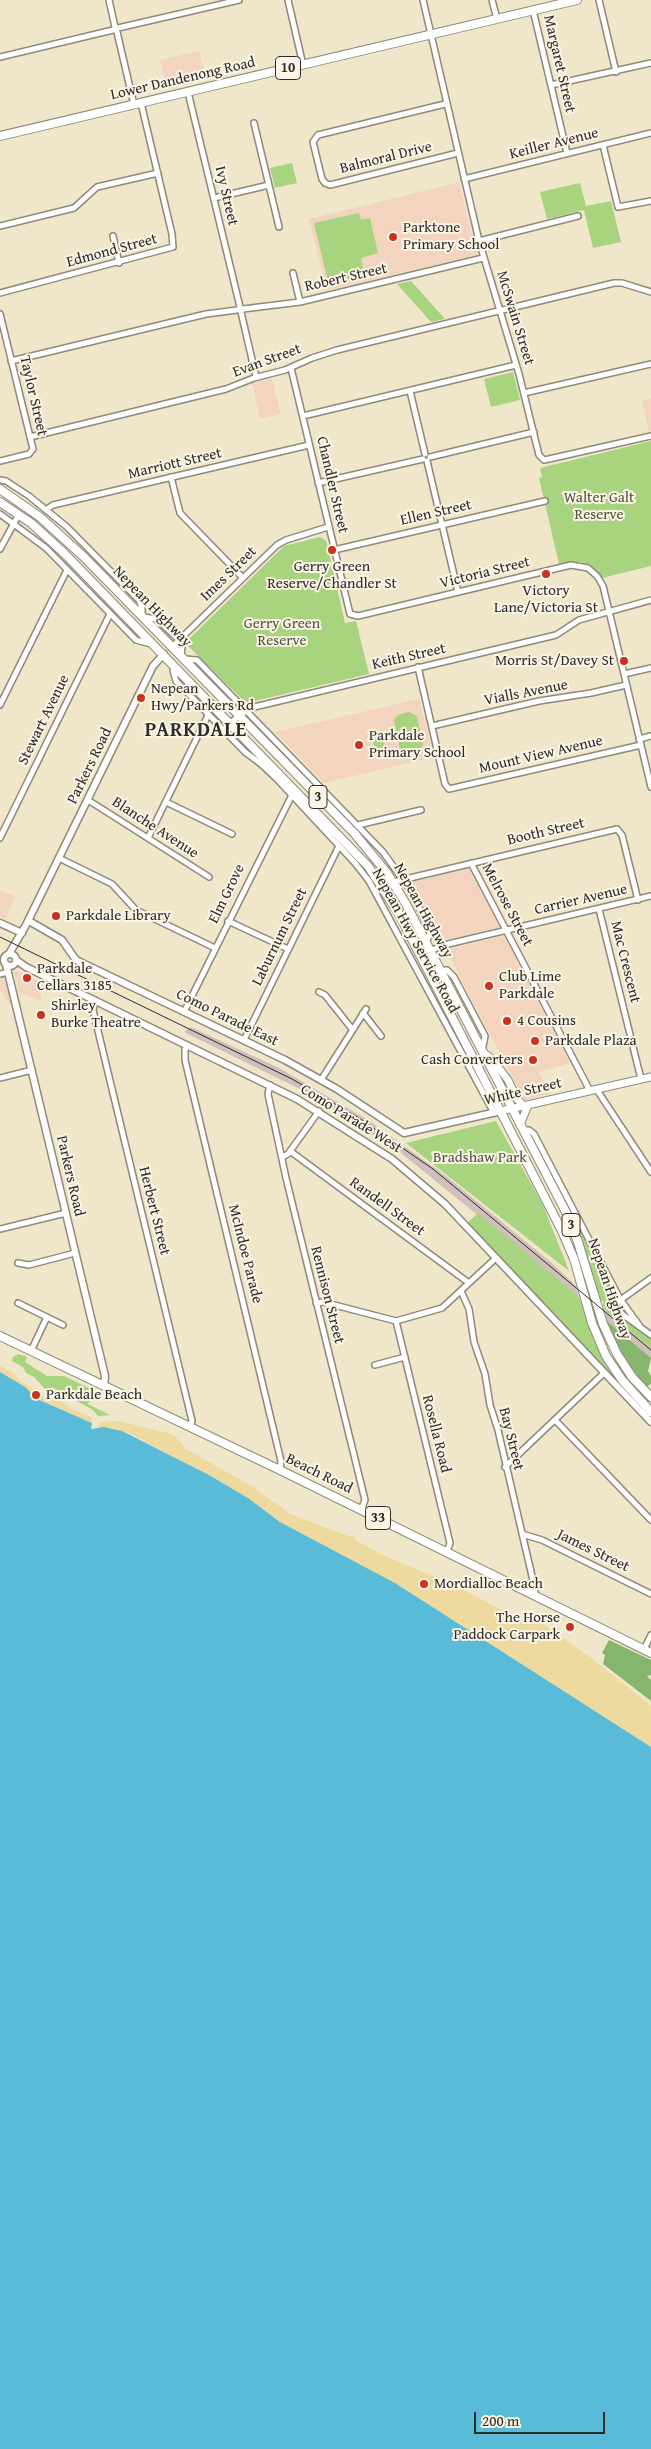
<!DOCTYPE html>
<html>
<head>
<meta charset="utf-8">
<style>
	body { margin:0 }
	#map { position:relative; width:651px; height:2449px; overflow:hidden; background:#f0e7ca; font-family:"Gentium Book Plus",serif }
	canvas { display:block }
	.scale { position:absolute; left:474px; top:2412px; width:131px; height:22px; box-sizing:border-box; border:2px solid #2b2b2b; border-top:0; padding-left:6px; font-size:15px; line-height:18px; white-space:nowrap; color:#2b2b2b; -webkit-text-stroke:4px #fcf5e5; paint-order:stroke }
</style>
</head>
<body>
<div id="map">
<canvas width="651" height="2449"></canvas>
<div class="scale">200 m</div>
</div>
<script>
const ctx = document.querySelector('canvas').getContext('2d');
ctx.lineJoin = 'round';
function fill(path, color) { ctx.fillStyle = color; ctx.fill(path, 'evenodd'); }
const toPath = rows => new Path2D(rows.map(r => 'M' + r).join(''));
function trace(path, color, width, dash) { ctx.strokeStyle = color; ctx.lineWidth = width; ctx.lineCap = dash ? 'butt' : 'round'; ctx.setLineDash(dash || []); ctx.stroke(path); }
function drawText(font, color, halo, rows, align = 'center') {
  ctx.font = font + ' "Gentium Book Plus",serif'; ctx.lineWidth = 4; ctx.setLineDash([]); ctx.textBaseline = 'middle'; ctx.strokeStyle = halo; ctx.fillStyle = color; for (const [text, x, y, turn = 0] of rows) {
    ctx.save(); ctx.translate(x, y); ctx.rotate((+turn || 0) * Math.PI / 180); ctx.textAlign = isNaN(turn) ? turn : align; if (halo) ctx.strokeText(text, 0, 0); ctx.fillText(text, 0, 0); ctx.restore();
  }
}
fill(toPath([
	[199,51,205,76,166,86,160,60],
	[459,182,477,255,327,290,309,219],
	[272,379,281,414,260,419,252,383],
	[651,399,651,431,649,431,642,401],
	[419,699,434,757,324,783,275,732],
	[469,869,500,927,441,941,410,882],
	[0,890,16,897,5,919,0,916],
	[504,936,570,1063,539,1072,550,1094,524,1100,446,950],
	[14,970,38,981,42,1001,19,992],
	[5,976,12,1004,9,1004,0,991,0,980]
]), '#f3d4bf');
fill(toPath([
	[191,1027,279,1068,368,1120,446,1176,553,1264,575,1285,579,1297,401,1153,304,1091,184,1032],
	[604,1309,651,1348,651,1358,607,1321]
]), '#cfc0bb');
fill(toPath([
	[292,163,297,183,275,188,270,168],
	[580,183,586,206,611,201,621,242,593,248,584,210,547,219,540,192],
	[359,213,361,220,370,218,378,253,361,258,365,278,329,286,314,223],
	[411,281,445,319,431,322,397,284],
	[513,372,520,400,491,407,484,379],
	[651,441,651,566,602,578,592,567,581,562,559,564,539,478,542,477,540,468],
	[320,537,326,540,345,623,356,621,369,674,246,703,185,643,284,546],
	[409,712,417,716,423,745,420,749,405,752,400,749,394,720,398,715],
	[382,736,387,755,377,757,372,738],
	[496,1121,543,1205,569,1271,406,1143],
	[566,1205,616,1295,614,1302,615,1310,651,1339,651,1348,604,1309,603,1301,599,1299,583,1245],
	[478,1213,579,1297,593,1338,614,1375,624,1387,623,1388,577,1341,467,1223],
	[19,1354,27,1357,25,1362,47,1376,64,1376,95,1391,88,1404,110,1415,98,1416,93,1410,52,1387,48,1392,34,1377,26,1373,23,1367,12,1361,13,1357]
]), '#a8d37f');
fill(toPath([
	[607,1321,651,1358,648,1371,651,1376,651,1384,646,1387,620,1353],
	[609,1640,651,1660,651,1675,647,1676,651,1680,651,1701,603,1664,605,1655,602,1653]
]), '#86b56e');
fill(toPath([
	[0,1366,14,1373,19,1380,39,1392,42,1397,57,1399,76,1411,89,1416,92,1418,92,1423,37,1399,0,1372],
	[118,1421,172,1434,183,1444,184,1448,250,1485,292,1515,351,1537,355,1535,355,1540,385,1556,456,1586,517,1618,536,1619,594,1660,651,1706,651,1747,395,1583,280,1522,248,1498,209,1475,129,1433,111,1428,97,1427,102,1422]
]), '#eeda9e');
fill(toPath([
	[0,1372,25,1387,37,1399,92,1423,91,1429,104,1427,122,1431,209,1475,248,1498,280,1522,395,1583,651,1747,651,2449,0,2449]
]), '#5abbd8');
const minor = toPath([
	[109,0,115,27],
	[288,0,303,65],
	[423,0,479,241,519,374,539,455,544,460,549,459,651,436],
	[492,0,497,19],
	[599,0,616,72],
	[533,10,567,153],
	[118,28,239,0],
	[117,32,134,105],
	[0,57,113,30],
	[551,85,651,63],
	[188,92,240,307],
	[445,104,318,135,313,142,322,179,325,183,330,185,458,153],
	[254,123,279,227],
	[603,145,618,207,651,201],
	[464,179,651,133],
	[214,198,269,185],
	[0,226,74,208,97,187,158,173],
	[113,236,119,263],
	[479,241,578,216],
	[293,273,300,302],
	[0,293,173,247,172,234,141,103],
	[243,309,300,302,483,258],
	[241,312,256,377],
	[0,314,33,449,29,454,0,461],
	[11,361,206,314,237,310],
	[291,368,350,614,358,616,571,565,588,568,597,576,603,586,651,787],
	[410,391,425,454],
	[524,393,651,364],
	[303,416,516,365],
	[30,437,226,389,254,378,285,370,312,358,337,350,614,283,622,283,651,292],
	[430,457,534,432],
	[427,461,458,592],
	[171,477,180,513,243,578],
	[0,480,6,481,29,496,67,527,139,600,142,608,142,616],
	[318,483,423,459],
	[47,509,53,505,309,445],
	[0,514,46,548,136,640,151,644],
	[0,549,19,514],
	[334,550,545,501],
	[143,617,157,619,179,640],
	[172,647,277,545,286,540,328,527],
	[181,656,183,636],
	[184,659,197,660,383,852,408,887,431,930,426,944],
	[175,667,173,670,176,681,245,752,261,764,277,779,355,863,369,881,494,1113],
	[418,667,445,784,449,789,641,745],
	[624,674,651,668],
	[0,705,67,570],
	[230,723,250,708,556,635,579,620,651,600],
	[432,726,539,701,591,693,626,685],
	[639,739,651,736],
	[88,800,209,877],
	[166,802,232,834],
	[358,825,421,810],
	[0,838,110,614],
	[148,838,208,715],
	[59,858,112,884,136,910,215,948],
	[471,863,590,1091],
	[393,882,617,829,622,835,638,900],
	[599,909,641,1079],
	[228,921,288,949],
	[430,951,444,945,651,896],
	[440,970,447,970,454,977,485,1036,482,1051],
	[0,974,8,972],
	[319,992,325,995,352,1029],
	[95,1000,93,1010,192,1421,190,1427],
	[184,1012,292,795],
	[363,1013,381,1036],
	[244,1040,339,846],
	[187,1045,185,1050,185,1060,281,1461,280,1470],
	[0,1078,32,1070],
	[321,1080,366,1009],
	[270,1085,268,1094,286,1178,365,1500,361,1510],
	[597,1090,651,1172],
	[524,1130,529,1130,534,1134,620,1299,639,1325],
	[290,1151,469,1283],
	[282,1157,288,1154,319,1111],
	[0,1229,66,1213],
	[18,1263,29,1265,75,1253],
	[651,1278,615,1304,622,1314,651,1335],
	[461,1291,469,1309,474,1342,485,1374,490,1405,498,1430,535,1589,534,1595],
	[18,1303,63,1325],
	[316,1303,323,1302,396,1321,442,1308,496,1258],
	[396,1321,450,1543,447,1552],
	[31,1351,47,1317],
	[375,1365,405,1357],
	[555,1420,651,1520],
	[505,1467,604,1373],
	[522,1534,542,1540,651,1594],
	[644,1649,651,1635]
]);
const tertiary = toPath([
	[29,921,62,940,76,960,285,1060,337,1089,404,1133,501,1111],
	[0,923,22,933],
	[9,954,26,925,153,666,164,654],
	'4 960a6 6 0 1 1 12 0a6 6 0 1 1-12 0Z',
	[16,960,26,967,297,1099,392,1159,445,1204,651,1422],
	[6,964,105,1376,104,1386]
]);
const secondary = toPath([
	[484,1053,492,1059,508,1080,517,1099,524,1106],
	[501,1111,651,1077],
	[520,1125,528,1105]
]);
const primary = toPath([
	[0,1336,280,1470,651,1653]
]);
const trunk = toPath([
	[0,136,577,0],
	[0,489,40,517,84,557,355,834,387,873,406,904,568,1216,578,1242,603,1324,617,1354,632,1377,651,1397],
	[0,502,31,523,64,553,368,866,398,912,562,1231,574,1259,592,1323,606,1356,622,1380,651,1412]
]);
trace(minor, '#8e897a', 8);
trace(tertiary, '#8e897a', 9);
trace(secondary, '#8e897a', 9);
trace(primary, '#8e897a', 10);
trace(trunk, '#8e897a', 10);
trace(minor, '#fff', 5);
trace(tertiary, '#fff', 6);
trace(secondary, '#fff', 7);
trace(primary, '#fff', 8);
trace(trunk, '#fff', 8);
trace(toPath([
	[0,937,292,1079,359,1118,433,1169,651,1350]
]), '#2b2b2b', 1);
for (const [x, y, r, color] of [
	[393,237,5,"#c8321e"],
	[332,550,5,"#c8321e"],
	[546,574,5,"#c8321e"],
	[624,661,5,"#c8321e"],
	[141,698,5,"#c8321e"],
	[359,745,5,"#c8321e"],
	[56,916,5,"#c8321e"],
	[27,978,5,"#c8321e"],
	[489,986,5,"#c8321e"],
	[41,1015,5,"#c8321e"],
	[507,1021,5,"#c8321e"],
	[535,1041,5,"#c8321e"],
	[533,1060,5,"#c8321e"],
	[36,1395,5,"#c8321e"],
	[424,1584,5,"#c8321e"],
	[570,1627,5,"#c8321e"]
]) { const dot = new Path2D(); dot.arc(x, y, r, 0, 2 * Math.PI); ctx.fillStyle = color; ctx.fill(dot); trace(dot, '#fcf5e5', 2); }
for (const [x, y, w] of [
	[288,68,25],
	[318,797,18],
	[571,1225,18],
	[378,1518,25]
]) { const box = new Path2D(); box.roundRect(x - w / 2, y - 11.5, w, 23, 4); ctx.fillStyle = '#fcf5e5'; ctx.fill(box); trace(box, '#2b2b2b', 1); }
drawText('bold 14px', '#2b2b2b', null, [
	["10",288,68],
	["3",318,797],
	["3",571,1225],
	["33",378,1518]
]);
drawText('15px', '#2b2b2b', '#fcf5e5', [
	["Margaret Street",559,64,77],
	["Lower Dandenong Road",183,79,-13],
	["Keiller Avenue",554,144,-14],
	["Balmoral Drive",386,158,-14],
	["Ivy Street",226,196,77],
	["Edmond Street",112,251,-15],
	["Robert Street",346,278,-13],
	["McSwain Street",515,318,73],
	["Evan Street",267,361,-20],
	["Taylor Street",33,396,77],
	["Marriott Street",175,464,-13],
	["Chandler Street",332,485,77],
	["Ellen Street",436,513,-13],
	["Victoria Street",485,573,-14],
	["Imes Street",229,574,-44],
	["Nepean Highway",152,607,46],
	["Keith Street",409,657,-13],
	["Vialls Avenue",526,693,-11],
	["Stewart Avenue",44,720,-64],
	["Mount View Avenue",541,755,-13],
	["Parkers Road",90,766,-64],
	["Blanche Avenue",155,828,33],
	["Booth Street",546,832,-13],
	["Elm Grove",227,894,-64],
	["Carrier Avenue",581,900,-13],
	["Melrose Street",507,905,62],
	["Nepean Highway",423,911,61],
	["Laburnum Street",280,937,-64],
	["Nepean Hwy Service Road",415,941,61],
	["Mac Crescent",625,962,76],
	["Como Parade East",227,1018,26],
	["White Street",523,1092,-13],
	["Como Parade West",351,1119,32],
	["Parkers Road",70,1176,77],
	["Randell Street",387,1207,36],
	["Herbert Street",154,1211,76],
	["McIndoe Parade",245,1254,76],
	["Nepean Highway",609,1289,71],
	["Rennison Street",327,1295,76],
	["Rosella Road",436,1434,76],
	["Bay Street",511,1439,76],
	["Beach Road",319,1474,26],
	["James Street",593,1551,26]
]);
drawText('15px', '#2b2b2b', '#fcf5e5', [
	["Parktone",403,228],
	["Primary School",403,245],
	["Gerry Green",332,567,"center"],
	["Reserve/Chandler St",332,584,"center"],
	["Victory",546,591,"center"],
	["Lane/Victoria St",546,608,"center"],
	["Morris St/Davey St",614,661,"right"],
	["Nepean",151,689],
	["Hwy/Parkers Rd",151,706],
	["Parkdale",369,736],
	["Primary School",369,753],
	["Parkdale Library",66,916],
	["Parkdale",37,969],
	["Cellars 3185",37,986],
	["Club Lime",499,977],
	["Parkdale",499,994],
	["Shirley",51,1006],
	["Burke Theatre",51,1023],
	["4 Cousins",517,1021],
	["Parkdale Plaza",545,1041],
	["Cash Converters",523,1060,"right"],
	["Parkdale Beach",46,1395],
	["Mordialloc Beach",434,1584],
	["The Horse",560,1618,"right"],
	["Paddock Carpark",560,1635,"right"]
], 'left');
drawText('15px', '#4a5540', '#fcf5e5', [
	["Walter Galt",599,498],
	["Reserve",599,515],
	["Gerry Green",282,624],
	["Reserve",282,641],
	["Bradshaw Park",480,1158]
]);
ctx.letterSpacing = '1px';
drawText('bold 20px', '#2b2b2b', '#fcf5e5', [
	["PARKDALE",196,731]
]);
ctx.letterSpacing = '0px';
</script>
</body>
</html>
